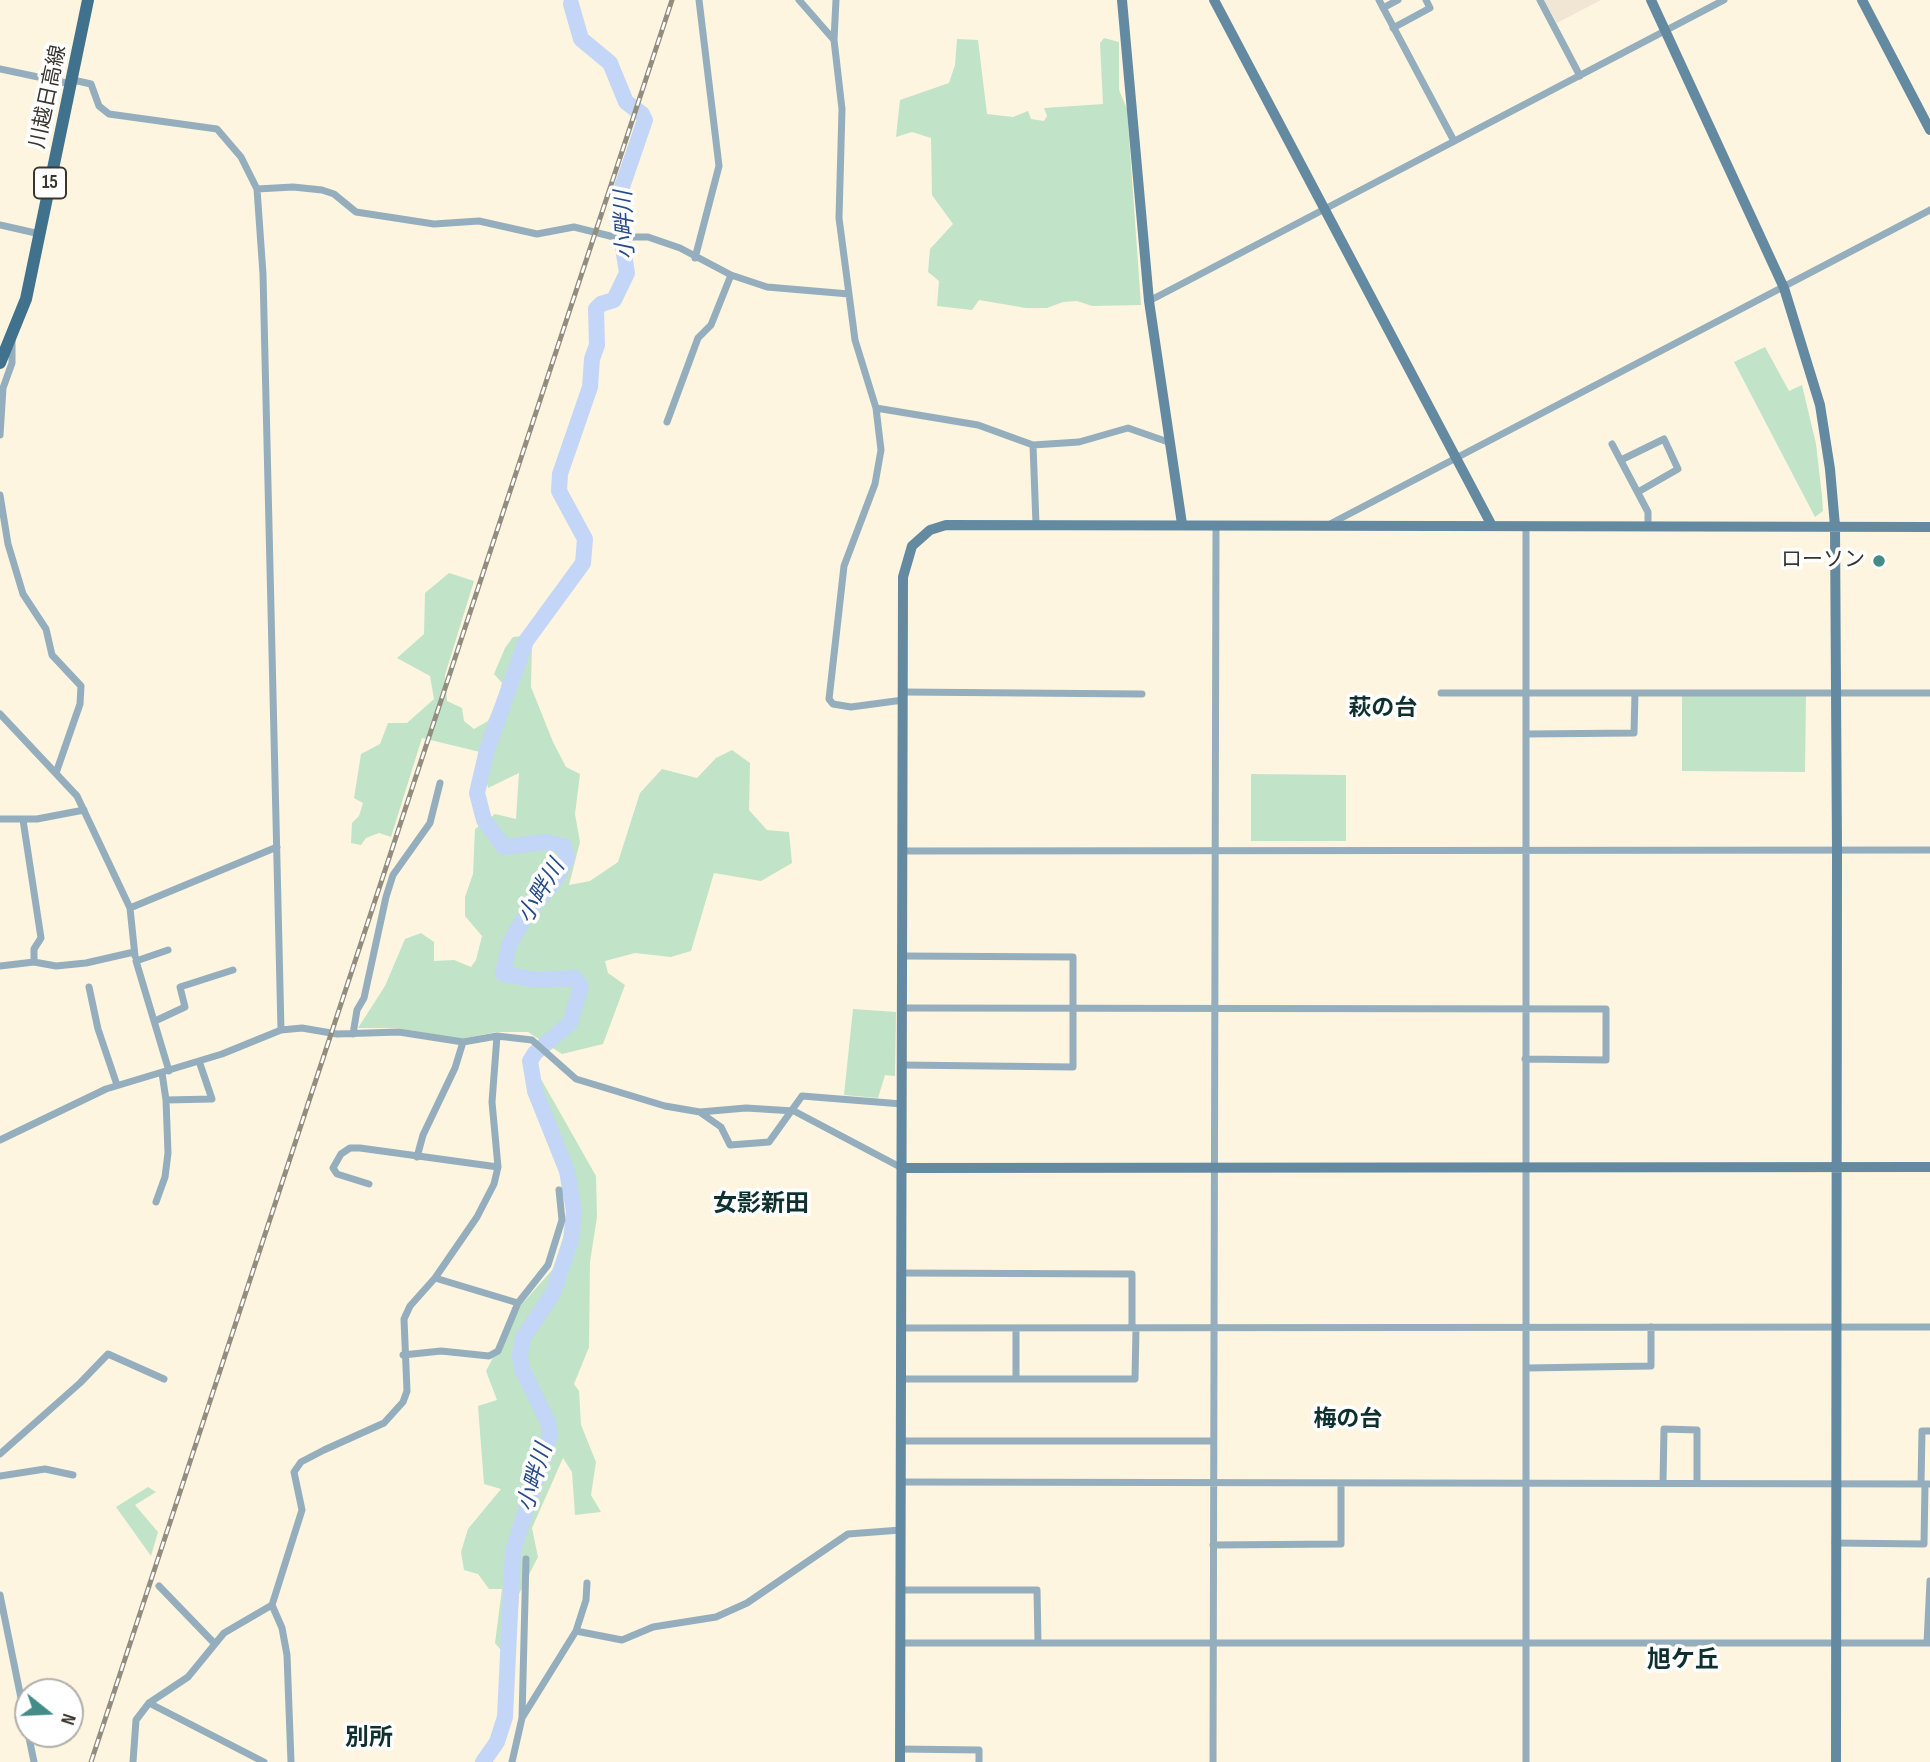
<!DOCTYPE html>
<html>
<head>
<meta charset="utf-8">
<style>
	body { margin:0 }
	#map { position:relative; width:1930px; height:1762px; overflow:hidden; background:#fef5e0; font-family:"Sofia Sans Condensed",sans-serif }
	canvas { display:block }
	.north { position:absolute; left:14px; top:1678px; width:70px; height:70px; box-sizing:border-box; background:#fff; border:2px solid #b0afab; border-radius:50%; rotate:108deg; font-size:19px; font-weight:700; line-height:28px; text-align:center; color:#39362e }
	.north::after { content:''; display:block; margin:auto; width:24px; height:32px; background:#448c88; clip-path:polygon(50% 0,100% 100%,50% 72%,0 100%) }
</style>
</head>
<body>
<div id="map">
<canvas width="1930" height="1762"></canvas>
<div class="north">N</div>
</div>
<script>
const ctx = document.querySelector('canvas').getContext('2d');
ctx.lineJoin = 'round';
function fill(path, color) { ctx.fillStyle = color; ctx.fill(path, 'evenodd'); }
const toPath = rows => new Path2D(rows.map(r => 'M' + r).join(''));
function trace(path, color, width, dash) { ctx.strokeStyle = color; ctx.lineWidth = width; ctx.lineCap = dash ? 'butt' : 'round'; ctx.setLineDash(dash || []); ctx.stroke(path); }
function drawText(font, color, halo, rows, align = 'center') {
  ctx.font = font + ' "Sofia Sans Condensed","Noto Sans JP",sans-serif'; ctx.lineWidth = 7; ctx.setLineDash([]); ctx.textBaseline = 'middle'; ctx.strokeStyle = halo; ctx.fillStyle = color; for (const [text, x, y, turn = 0] of rows) {
    ctx.save(); ctx.translate(x, y); ctx.rotate((+turn || 0) * Math.PI / 180); ctx.textAlign = isNaN(turn) ? turn : align; if (halo) ctx.strokeText(text, 0, 0); ctx.fillText(text, 0, 0); ctx.restore();
  }
}
fill(toPath([
	[1544,0,1601,0,1557,23]
]), '#f1e6d3');
fill(toPath([
	[1104,38,1119,42,1119,90,1127,109,1141,305,1092,306,1077,301,1063,302,1047,308,1026,308,979,300,972,310,937,306,939,281,928,272,930,249,953,224,932,195,931,138,912,132,896,137,900,100,949,83,955,65,957,39,978,40,987,114,1013,117,1028,111,1031,119,1044,121,1047,116,1044,108,1103,104,1100,43],
	[1765,347,1789,391,1802,385,1816,444,1822,496,1823,511,1815,517,1734,362],
	[449,573,474,581,445,675,447,701,462,708,464,721,474,729,488,721,499,696,502,683,494,674,505,648,513,637,522,636,532,644,531,687,553,742,566,767,580,774,575,814,580,842,569,885,590,881,618,862,640,793,662,769,697,778,716,758,732,750,750,763,749,810,767,830,789,832,792,863,761,881,714,873,691,951,671,957,635,953,605,961,608,973,625,985,603,1044,562,1054,528,1032,496,1032,461,1039,398,1028,358,1028,385,986,405,939,421,933,434,942,434,961,454,960,471,967,476,960,482,936,465,916,465,897,473,874,475,829,495,814,516,819,519,773,488,788,480,752,422,738,391,837,379,833,366,838,361,845,351,843,352,823,359,816,363,803,354,798,361,754,380,744,388,723,407,723,434,699,430,676,397,658,424,634,425,593],
	[1682,696,1806,696,1805,772,1682,771],
	[1251,774,1346,775,1346,841,1251,841],
	[853,1009,896,1012,895,1076,885,1075,878,1098,844,1095],
	[537,1072,596,1176,597,1217,590,1262,589,1347,574,1384,579,1391,581,1425,596,1462,591,1495,601,1512,575,1515,572,1472,563,1458,532,1528,538,1557,519,1594,514,1666,495,1643,502,1589,489,1589,478,1574,464,1570,461,1552,468,1529,501,1489,484,1484,478,1406,497,1400,486,1371,521,1305,554,1268,569,1218,558,1140,543,1103],
	[148,1487,156,1492,135,1505,158,1532,151,1556,116,1507]
]), '#c1e3c8');
trace(toPath([
	[570,0,571,4]
]), '#c3d6f7', 2.5);
trace(toPath([
	[483,1762,497,1742,505,1717,513,1551,550,1435,548,1422,522,1369,520,1355,523,1338,553,1293,571,1240,574,1211,567,1171,535,1091,530,1061,535,1053,570,1023,581,987,575,978,538,980,503,974,509,945,527,913,554,882,567,858,564,846,546,842,504,847,484,820,477,793,487,750,526,641,583,563,585,539,559,491,560,474,590,387,592,359,597,345,596,309,601,304,614,300,627,273,623,248,621,190,645,120,642,114,626,102,610,63,581,39,571,4]
]), '#c3d6f7', 16);
trace(toPath([
	[799,0,834,40],
	[836,0,834,40,842,109,839,218,855,340,876,408,881,450,875,484,844,566,829,699,833,704,851,707,903,700],
	[1379,0,1454,141],
	[1540,0,1580,76],
	[1383,8,1398,0],
	[1393,28,1430,8,1426,0],
	[0,69,71,84],
	[73,80,91,84,99,106,109,114,217,129,241,157,257,189,293,187,322,190,334,194,356,212,434,224,479,221,537,234,574,227,614,237,648,237,680,248,731,275,767,287,849,294],
	[257,189,263,274,281,1030],
	[0,225,40,234],
	[695,258,719,166,699,0],
	[1149,301,1724,0],
	[876,408,978,425,1033,445,1079,442,1128,428,1171,443],
	[667,422,698,338,711,325,731,275],
	[0,435,3,388,12,363,12,341],
	[1612,444,1648,512,1648,525],
	[1033,445,1036,524],
	[1621,460,1664,439,1678,469,1638,492],
	[0,495,8,544,23,594,46,629,52,655,81,686,80,704,56,773],
	[1330,524,1930,210],
	[903,692,1142,694],
	[1441,693,1930,693],
	[0,714,77,796,130,908,277,847],
	[1527,734,1634,733,1635,693],
	[0,819,37,819,84,810],
	[23,820,41,938,34,949,34,962],
	[903,851,1930,850],
	[130,908,135,956],
	[168,950,136,961,169,1071],
	[0,966,34,962,56,966,86,963,134,952],
	[89,987,98,1029,117,1085],
	[902,1008,1606,1009,1606,1060,1525,1059],
	[155,1021,185,1007,180,987,233,970],
	[353,1034,357,1010,364,998,386,897,393,875,430,823,440,783],
	[902,1065,1073,1067,1073,957,902,956],
	[166,1100,212,1099,199,1061],
	[701,1113,721,1127,730,1145,769,1142,802,1096,902,1104],
	[0,1140,106,1089,222,1054,281,1030,302,1028,337,1034,399,1032,463,1042,497,1036,532,1040,576,1079,665,1106,700,1112,746,1108,794,1111,902,1168],
	[417,1157,423,1135,455,1068,463,1042],
	[369,1184,337,1174,333,1168,341,1154,350,1148,360,1148,498,1167],
	[156,1202,165,1177,168,1153,166,1100,162,1073],
	[901,1273,1132,1274,1132,1328],
	[435,1278,518,1303],
	[901,1328,1930,1327],
	[1016,1328,1016,1377],
	[403,1355,441,1351,489,1356,498,1351,518,1303,548,1265,562,1220,559,1190],
	[1527,1368,1651,1366,1651,1327],
	[901,1379,1135,1379,1136,1328],
	[901,1441,1213,1441],
	[0,1454,80,1383,108,1354,164,1379],
	[0,1476,45,1469,73,1475],
	[901,1482,1930,1484],
	[1663,1483,1664,1429,1697,1430,1697,1483],
	[1921,1484,1922,1431,1930,1431],
	[1835,1543,1924,1544,1925,1484],
	[1213,1545,1341,1544,1341,1484],
	[159,1586,215,1644],
	[901,1590,1037,1590,1038,1643],
	[0,1595,34,1762],
	[272,1605,282,1628,287,1655,291,1762],
	[576,1631,622,1640,653,1627,716,1617,747,1603,848,1534,901,1530],
	[901,1643,1930,1643],
	[1927,1643,1930,1581],
	[149,1703,264,1762],
	[522,1718,576,1631,586,1600,587,1583],
	[900,1749,979,1750,979,1762],
	[133,1762,136,1720,149,1703,188,1677,224,1633,272,1605,302,1510,294,1472,301,1462,324,1450,384,1423,403,1402,407,1391,404,1319,410,1306,435,1278,477,1217,494,1184,498,1167,492,1102,497,1036],
	[512,1762,522,1718,526,1559],
	[1213,1762,1216,525],
	[1526,1762,1526,525]
]), '#94aebe', 7);
trace(toPath([
	[1122,0,1149,301,1182,524],
	[1214,0,1491,524],
	[1651,0,1784,288,1820,405,1830,469,1835,526,1837,851,1836,1762],
	[1862,0,1930,130],
	[902,1168,1930,1167],
	[900,1762,903,577,912,546,930,530,946,525,1930,527]
]), '#648aa2', 10);
trace(toPath([
	[0,363,26,299,88,0]
]), '#40718d', 12);
const rail = toPath([
	[91,1762,672,0]
]);
trace(rail, '#938d7f', 5);
trace(rail, '#fff', 2.5, [8]);
for (const [x, y, r, color] of [
	[1879,561,7,"#448c88"]
]) { const dot = new Path2D(); dot.arc(x, y, r, 0, 2 * Math.PI); ctx.fillStyle = color; ctx.fill(dot); trace(dot, '#fff', 2.5); }
for (const [x, y, w] of [
	[50,183,32]
]) { const box = new Path2D(); box.roundRect(x - w / 2, y - 15.5, w, 31, 5); ctx.fillStyle = '#fff'; ctx.fill(box); trace(box, '#39362e', 2); }
drawText('bold 19px', '#39362e', null, [
	["15",50,183]
]);
drawText('21px', '#39362e', '#fff', [
	["川越日高線",49,97,-78]
]);
drawText('21px', '#39362e', '#fff', [
	["ローソン",1865,561]
], 'right');
drawText('italic 23px', '#284b8a', '#fff', [
	["小畔川",626,225,-92],
	["小畔川",542,892,-59],
	["小畔川",536,1478,-73]
]);
drawText('bold 23px', '#0e3130', '#fff', [
	["萩の台",1383,709],
	["梅の台",1348,1420]
]);
drawText('bold 24px', '#0e3130', '#fff', [
	["女影新田",761,1205],
	["旭ケ丘",1683,1661],
	["別所",369,1739]
]);
</script>
</body>
</html>
